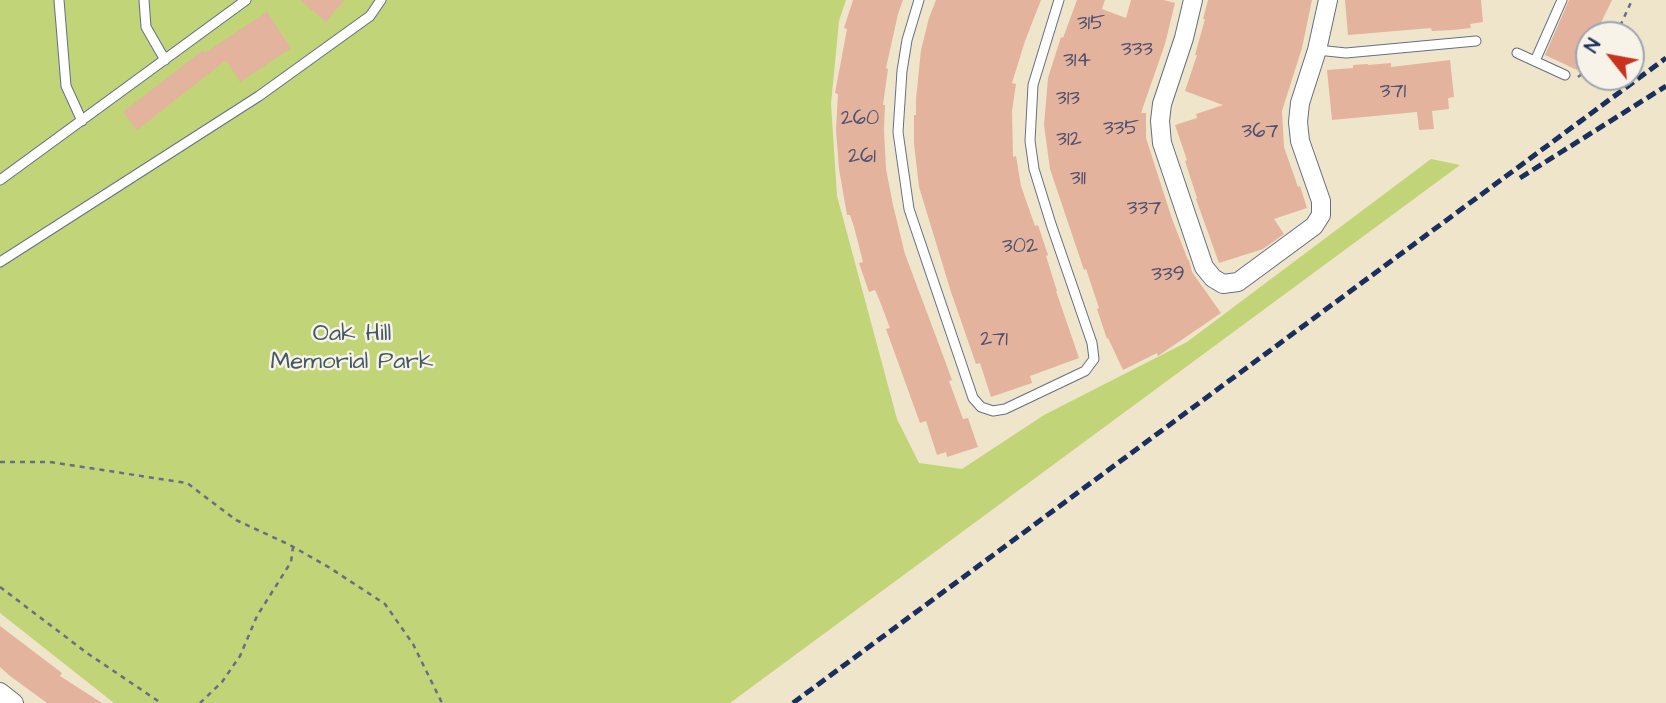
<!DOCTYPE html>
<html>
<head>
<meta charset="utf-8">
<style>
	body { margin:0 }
	#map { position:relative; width:1666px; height:703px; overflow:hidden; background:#efe5cb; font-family:"Architects Daughter",sans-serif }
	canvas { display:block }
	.north { position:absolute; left:1575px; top:21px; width:70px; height:70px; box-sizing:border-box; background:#f7f3e8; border:2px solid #9fa5b1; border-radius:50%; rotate:301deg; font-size:19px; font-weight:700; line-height:28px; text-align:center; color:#1b2f5e }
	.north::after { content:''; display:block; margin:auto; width:24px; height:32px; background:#c8321e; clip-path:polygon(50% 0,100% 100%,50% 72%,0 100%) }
</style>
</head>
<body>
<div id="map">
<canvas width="1666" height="703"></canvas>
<div class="north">N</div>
</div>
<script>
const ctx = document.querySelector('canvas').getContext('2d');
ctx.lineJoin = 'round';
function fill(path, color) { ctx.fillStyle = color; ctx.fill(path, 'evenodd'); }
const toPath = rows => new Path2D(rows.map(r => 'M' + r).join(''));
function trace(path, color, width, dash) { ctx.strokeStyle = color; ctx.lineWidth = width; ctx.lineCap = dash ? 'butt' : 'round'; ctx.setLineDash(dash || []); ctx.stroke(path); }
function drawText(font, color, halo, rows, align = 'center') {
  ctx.font = font + ' "Architects Daughter",sans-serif'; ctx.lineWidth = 5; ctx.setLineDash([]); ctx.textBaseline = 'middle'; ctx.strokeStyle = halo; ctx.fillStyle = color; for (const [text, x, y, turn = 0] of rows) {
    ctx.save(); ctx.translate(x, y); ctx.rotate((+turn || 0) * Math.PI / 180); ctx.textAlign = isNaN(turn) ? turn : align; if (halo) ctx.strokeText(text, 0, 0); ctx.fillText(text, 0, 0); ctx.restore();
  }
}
fill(toPath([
	[0,0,846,0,839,21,831,104,837,196,897,419,919,463,962,469,1044,415,1187,342,1431,159,1460,165,730,703,114,703,0,613]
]), '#c1d477');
fill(toPath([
	[300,0,344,0,326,22],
	[853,0,903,0,898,14,886,68,888,69,883,105,885,105,884,130,886,169,893,205,905,254,941,350,952,380,949,381,963,419,968,418,978,447,947,457,946,452,937,455,926,421,920,423,886,329,890,328,879,299,875,290,869,292,859,263,863,262,854,227,850,215,847,215,839,169,836,130,838,94,835,93,847,29,844,28],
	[936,0,1041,0,1025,41,1012,83,1016,84,1012,111,1013,157,1016,156,1021,186,1035,226,1038,225,1048,255,1046,256,1057,291,1056,291,1079,358,1030,376,1032,383,991,397,980,363,976,364,951,292,919,187,914,144,914,115,916,115,916,99,921,50,929,18],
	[1077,0,1105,0,1102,9,1126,18,1131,0,1164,0,1175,3,1165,44,1141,113,1146,113,1146,138,1172,219,1188,260,1189,260,1192,272,1221,313,1158,356,1157,353,1123,370,1108,338,1107,339,1097,309,1099,308,1086,269,1084,270,1050,169,1044,125,1048,78,1061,37,1063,38],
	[1208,0,1312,0,1302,48,1282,111,1284,147,1298,187,1300,186,1307,208,1274,219,1284,234,1263,249,1219,263,1196,199,1197,198,1185,161,1187,160,1175,125,1197,118,1196,114,1223,105,1185,91,1197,55,1195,55,1205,19,1203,19],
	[1345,0,1481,0,1483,22,1470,24,1471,28,1453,30,1432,31,1431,28,1348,35],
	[1569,0,1612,0,1595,35,1589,35,1589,46,1577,70,1545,55],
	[267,12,291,48,240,82,226,60,137,130,123,112,203,50,205,53],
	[1450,60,1454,97,1448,98,1449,109,1432,111,1434,129,1419,130,1417,112,1332,120,1327,70,1353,68,1353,65,1368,64,1368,65,1391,63,1391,67],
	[0,626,62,673,60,676,102,703,47,703,10,676,0,667]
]), '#e3b39e');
const service = toPath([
	[59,0,66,86,82,121],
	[144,0,146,27,165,60],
	[919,0,907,40,902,71,898,132,909,209,973,398,981,407,993,411,1005,409,1085,371,1094,359,1092,343,1051,224,1034,169,1030,141,1033,85,1059,0],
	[1317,50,1346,53,1476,41],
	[1517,53,1565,75],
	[1535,61,1562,0],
	[0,180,246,0],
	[0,262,259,96,370,16,381,0]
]);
const minor = toPath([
	[1193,0,1184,38,1162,104,1160,121,1162,143,1204,267,1213,278,1223,284,1238,282,1314,226,1321,215,1321,201,1300,141,1298,122,1300,103,1317,50,1328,0],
	[0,692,14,703]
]);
trace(service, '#656f84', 11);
trace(minor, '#656f84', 20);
trace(toPath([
	[1616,35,1632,0],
	[1578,77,1589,69],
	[0,462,50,462,187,483,236,520,290,545,330,568,385,604,413,644,442,703],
	[0,587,87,653,161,703],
	[200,703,222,682,240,656,257,616,291,562,293,547]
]), '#656f84', 2.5, [5, 5]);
trace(service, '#fff', 9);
trace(minor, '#fff', 18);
trace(toPath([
	[1520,178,1666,86],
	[793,703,1666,58]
]), '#1b2f5e', 5, [10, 5]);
drawText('21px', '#4d506e', null, [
	["315",1091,25],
	["333",1137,51],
	["314",1077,62],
	["371",1393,93],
	["313",1068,100],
	["260",860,120],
	["335",1121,130],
	["367",1260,133],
	["312",1069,141],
	["261",862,158],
	["311",1078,180],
	["337",1144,210],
	["302",1020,248],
	["339",1168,276],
	["271",994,341]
]);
drawText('24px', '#445864', '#f7f3e8', [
	["Oak Hill",352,335],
	["Memorial Park",352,363]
]);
</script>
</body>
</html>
